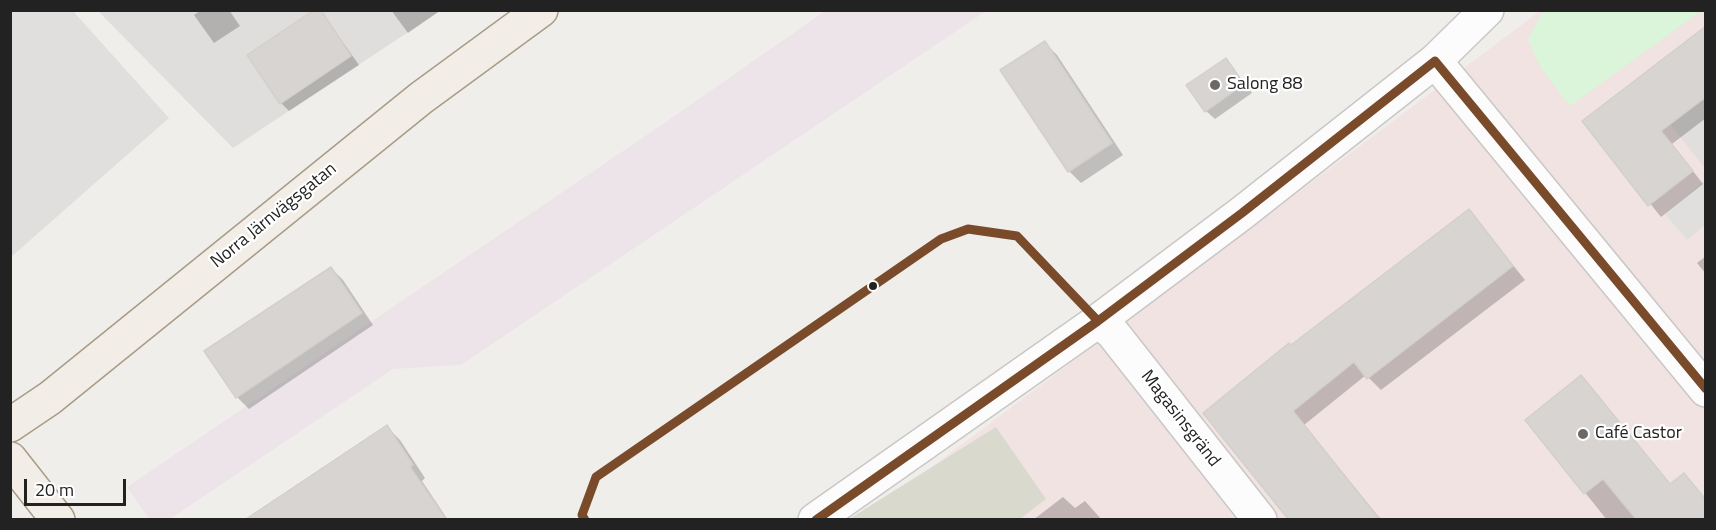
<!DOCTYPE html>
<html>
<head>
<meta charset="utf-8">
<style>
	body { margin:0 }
	#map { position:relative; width:1716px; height:530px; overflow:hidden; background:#f0eeeb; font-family:"Titillium Web",sans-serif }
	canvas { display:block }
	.frame { position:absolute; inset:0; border:12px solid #222; pointer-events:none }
	.scale { position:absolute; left:24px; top:479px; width:102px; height:27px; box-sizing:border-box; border:3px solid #222; border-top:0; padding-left:8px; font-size:18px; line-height:21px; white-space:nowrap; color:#222; -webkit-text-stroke:4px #fff; paint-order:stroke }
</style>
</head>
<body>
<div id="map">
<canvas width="1716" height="530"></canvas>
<div class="frame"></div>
<div class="scale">20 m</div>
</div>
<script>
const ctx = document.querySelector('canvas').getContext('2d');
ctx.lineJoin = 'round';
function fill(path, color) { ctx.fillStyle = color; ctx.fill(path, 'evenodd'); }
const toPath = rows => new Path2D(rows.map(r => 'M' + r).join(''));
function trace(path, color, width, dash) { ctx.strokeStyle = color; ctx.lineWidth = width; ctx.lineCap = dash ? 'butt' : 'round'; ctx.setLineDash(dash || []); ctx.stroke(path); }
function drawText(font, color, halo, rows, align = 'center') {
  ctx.font = font + ' "Titillium Web",sans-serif'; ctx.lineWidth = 4.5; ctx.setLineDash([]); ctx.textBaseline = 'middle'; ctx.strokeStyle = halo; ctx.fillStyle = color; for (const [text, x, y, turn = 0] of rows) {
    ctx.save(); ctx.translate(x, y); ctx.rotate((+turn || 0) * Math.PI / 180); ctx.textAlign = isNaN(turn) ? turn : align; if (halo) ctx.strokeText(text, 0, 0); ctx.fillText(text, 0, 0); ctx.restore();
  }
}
fill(toPath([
	[98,11,440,11,233,148]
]), '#dfdedc');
fill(toPath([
	[1540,11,1705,11,1705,519,861,520]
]), '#f1e3e1');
fill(toPath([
	[825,11,986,11,461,365,393,369,170,519,149,519,127,487,663,124]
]), '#ede4e9');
fill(toPath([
	[996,427,1046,499,1020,519,849,519]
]), '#d9d9cd');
fill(toPath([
	[1543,11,1543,10,1701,11,1570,106,1541,68,1528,40]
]), '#daf5da');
fill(toPath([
	[11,10,73,11,169,118,11,257],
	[1705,97,1705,168,1670,124],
	[1705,180,1705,225,1687,240,1665,214]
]), '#e0dfde');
fill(toPath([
	[201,10,229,10,240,26,214,43,194,15],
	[320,10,359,65,289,111,281,103],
	[391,10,441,10,408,33],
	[1706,28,1706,118,1672,144,1703,184,1661,217,1584,121],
	[1045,43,1057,55,1123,155,1081,183,1069,171],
	[1226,60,1252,93,1215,119,1206,111],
	[1469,211,1525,280,1381,390,1366,375,1304,425,1378,516,1383,520,1290,520,1205,413],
	[1706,256,1706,274,1697,263],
	[331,268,343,280,373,325,249,409,237,397],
	[1581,377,1671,485,1684,475,1706,499,1706,520,1607,520,1527,420],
	[387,427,400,440,425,478,422,481,448,520,261,520,257,514],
	[1063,497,1075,508,1085,501,1102,520,1033,520]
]), '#0003');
const building = toPath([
	[314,10,321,10,351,56,280,104,247,55,314,10],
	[1706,26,1706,97,1661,131,1693,171,1648,206,1582,121,1706,26],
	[1045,41,1112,143,1068,172,1000,70,1045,41],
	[1226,58,1244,84,1205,112,1186,85,1226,58],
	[1469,209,1513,266,1367,379,1354,362,1293,411,1379,519,1288,519,1203,413,1289,343,1291,345,1469,209],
	[331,267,362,313,236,398,204,351,331,267],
	[1581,375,1670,484,1684,473,1706,500,1706,519,1636,519,1603,479,1584,494,1525,420,1581,375],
	[387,425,413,465,410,467,446,519,246,519,387,425]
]);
fill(building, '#d7d4d2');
trace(building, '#d3d0cc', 1.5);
const minor = toPath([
	[1435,61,1706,390],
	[1098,321,1112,332,1260,520],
	[815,520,1098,321,1242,213,1435,61,1487,10]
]);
const major = toPath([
	[10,425,50,398,421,98,541,10],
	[10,459,58,520]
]);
trace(minor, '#c9c8c7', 36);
trace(major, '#a79c86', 36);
trace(minor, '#fdfcfc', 33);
trace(major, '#f3ede7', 33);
trace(toPath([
	[585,520,582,515,596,477,941,239,968,229,1017,236,1098,321],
	[816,520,1098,321,1242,213,1435,61,1706,389]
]), '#7a4b2a', 9);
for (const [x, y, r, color] of [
	[1215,85,6,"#6a6968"],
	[873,286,5,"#222"],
	[1583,434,6,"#6a6968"]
]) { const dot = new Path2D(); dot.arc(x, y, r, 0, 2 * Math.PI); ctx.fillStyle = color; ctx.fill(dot); trace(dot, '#fff', 2); }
drawText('18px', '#222', '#fff', [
	["Salong 88",1227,85],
	["Café Castor",1595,434]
], 'left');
drawText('18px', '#222', '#fff', [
	["Norra Järnvägsgatan",274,216,-39],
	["Magasinsgränd",1180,419,52]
]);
</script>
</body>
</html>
